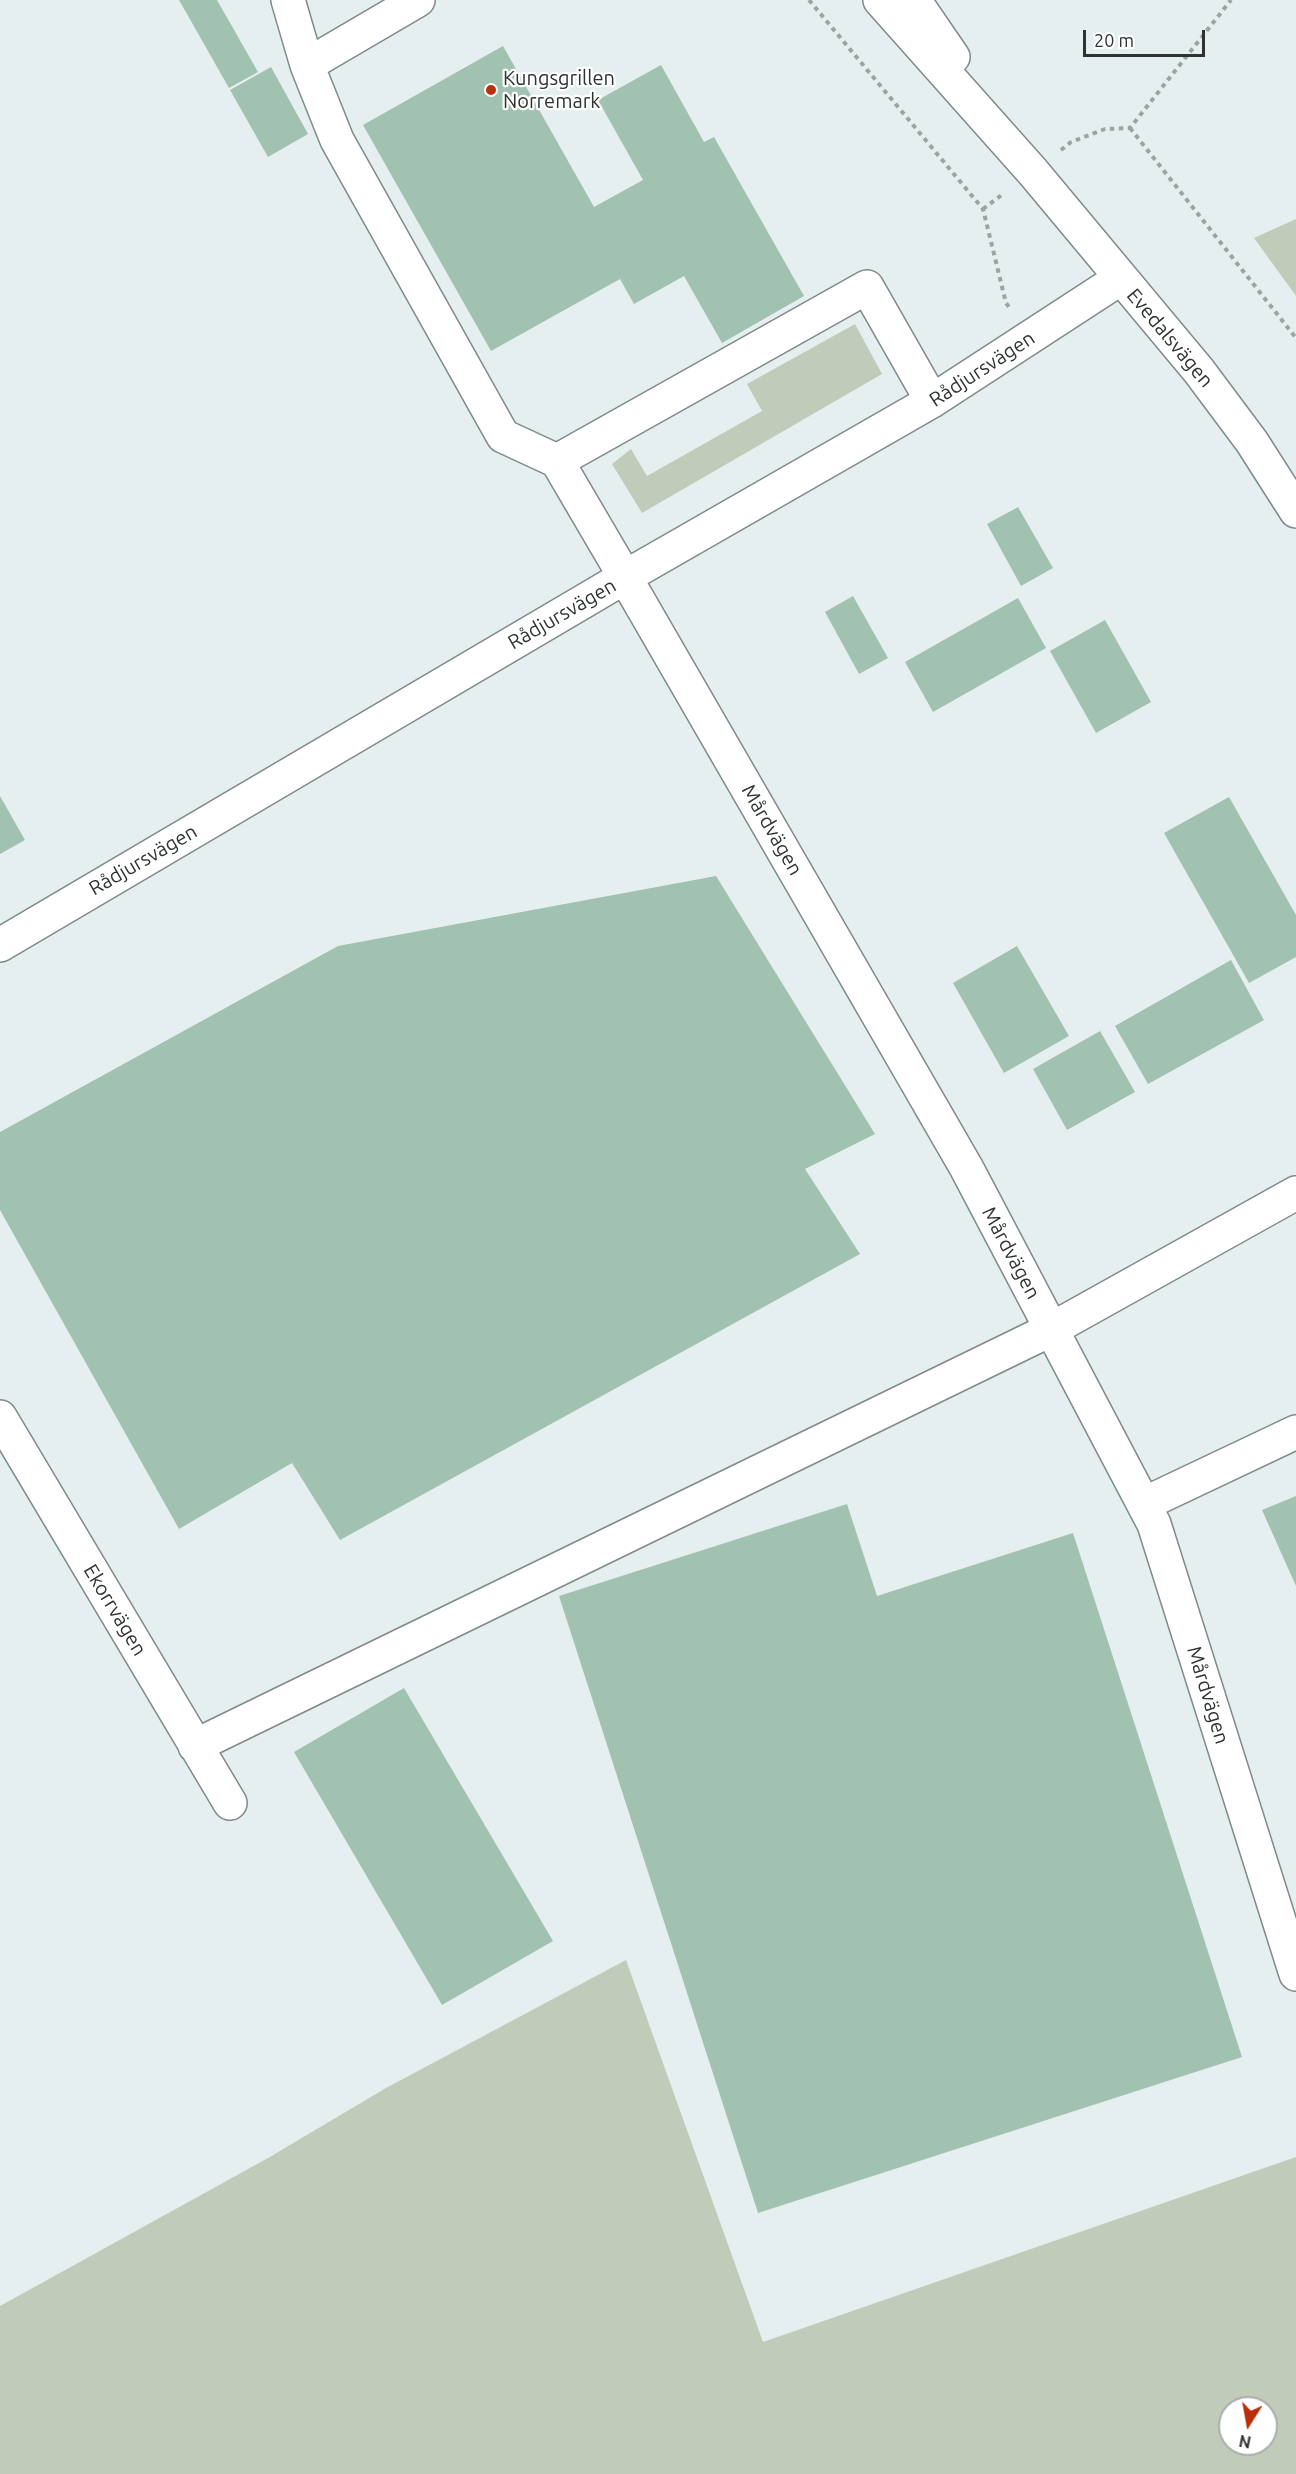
<!DOCTYPE html>
<html>
<head>
<meta charset="utf-8">
<style>
	body { margin:0 }
	#map { position:relative; width:1296px; height:2474px; overflow:hidden; background:#e6efef; font-family:Ubuntu,sans-serif }
	canvas { display:block }
	.north { position:absolute; left:1218px; top:2396px; width:60px; height:60px; box-sizing:border-box; background:#fff; border:2px solid #abadad; border-radius:50%; rotate:191deg; font-size:16px; font-weight:700; line-height:24px; text-align:center; color:#2e3232 }
	.north::after { content:''; display:block; margin:auto; width:21px; height:27px; background:#b92f09; clip-path:polygon(50% 0,100% 100%,50% 72%,0 100%) }
	.scale { position:absolute; left:1083px; top:30px; width:122px; height:27px; box-sizing:border-box; border:3px solid #2e3232; border-top:0; padding-left:8px; font-size:18px; line-height:21px; white-space:nowrap; color:#2e3232; -webkit-text-stroke:4px #fff; paint-order:stroke }
</style>
</head>
<body>
<div id="map">
<canvas width="1296" height="2474"></canvas>
<div class="north">N</div>
<div class="scale">20 m</div>
</div>
<script>
const ctx = document.querySelector('canvas').getContext('2d');
ctx.lineJoin = 'round';
function fill(path, color) { ctx.fillStyle = color; ctx.fill(path, 'evenodd'); }
const toPath = rows => new Path2D(rows.map(r => 'M' + r).join(''));
function trace(path, color, width, dash) { ctx.strokeStyle = color; ctx.lineWidth = width; ctx.lineCap = dash ? 'butt' : 'round'; ctx.setLineDash(dash || []); ctx.stroke(path); }
function drawText(font, color, halo, rows, align = 'center') {
  ctx.font = font + ' Ubuntu,sans-serif'; ctx.lineWidth = 4.5; ctx.setLineDash([]); ctx.textBaseline = 'middle'; ctx.strokeStyle = halo; ctx.fillStyle = color; for (const [text, x, y, turn = 0] of rows) {
    ctx.save(); ctx.translate(x, y); ctx.rotate((+turn || 0) * Math.PI / 180); ctx.textAlign = isNaN(turn) ? turn : align; if (halo) ctx.strokeText(text, 0, 0); ctx.fillText(text, 0, 0); ctx.restore();
  }
}
fill(toPath([
	[1296,219,1296,296,1254,238],
	[855,324,882,374,642,513,612,464,631,449,647,476,762,411,747,384],
	[626,1960,763,2342,1296,2157,1296,2474,0,2474,0,2306,268,2158,386,2088],
	[1230,2408,1266,2408,1266,2444,1230,2444]
]), '#c1cbb9');
fill(toPath([
	[179,0,217,0,258,72,229,88],
	[503,46,594,207,643,180,598,100,661,65,704,142,714,137,804,296,722,343,684,276,634,304,620,279,491,351,363,125],
	[271,67,308,134,268,157,230,90],
	[1018,507,1053,568,1021,586,987,524],
	[853,596,888,658,859,674,825,612],
	[1018,598,1046,648,933,712,905,662],
	[1105,620,1151,702,1096,733,1050,651],
	[0,796,25,840,0,854],
	[1229,797,1296,915,1296,957,1249,983,1164,833],
	[716,876,875,1134,805,1169,860,1254,340,1540,292,1463,179,1529,0,1210,0,1132,338,946],
	[1017,946,1069,1036,1004,1073,953,983],
	[1231,960,1264,1020,1148,1084,1115,1026],
	[1100,1031,1135,1092,1067,1130,1033,1069],
	[1296,1496,1296,1586,1262,1510],
	[847,1504,877,1596,1073,1533,1242,2057,758,2213,559,1596],
	[404,1688,553,1941,442,2005,294,1752]
]), '#a1c1b1');
const minor = toPath([
	[288,0,307,65],
	[418,0,307,65,337,140,503,436,557,461,625,577,966,1167,1154,1524,1296,1974],
	[880,0,1033,172,1199,371,1252,442,1296,511],
	[914,0,953,57],
	[557,461,867,287,932,401],
	[0,945,625,577,932,401,1121,278],
	[0,1417,230,1803],
	[1144,1504,1296,1432],
	[195,1746,1052,1329,1296,1193]
]);
trace(minor, '#818989', 36);
trace(toPath([
	[809,0,983,209,1006,303,1009,307],
	[1130,128,1296,338],
	[1061,150,1071,142,1105,129,1130,128,1231,0],
	[983,209,1003,194]
]), '#9ca3a3', 4, [4.5, 4.5]);
trace(minor, '#fff', 33);
for (const [x, y, r, color] of [
	[491,90,6,"#b92f09"]
]) { const dot = new Path2D(); dot.arc(x, y, r, 0, 2 * Math.PI); ctx.fillStyle = color; ctx.fill(dot); trace(dot, '#fff', 2); }
drawText('20px', '#2e3232', '#fff', [
	["Kungsgrillen",503,78],
	["Norremark",503,101]
], 'left');
drawText('20px', '#2e3232', '#fff', [
	["Evedalsvägen",1170,338,50],
	["Rådjursvägen",982,369,-33],
	["Rådjursvägen",562,614,-30],
	["Mårdvägen",772,830,60],
	["Rådjursvägen",143,860,-30],
	["Mårdvägen",1011,1253,62],
	["Ekorrvägen",115,1610,59],
	["Mårdvägen",1208,1695,73]
]);
</script>
</body>
</html>
